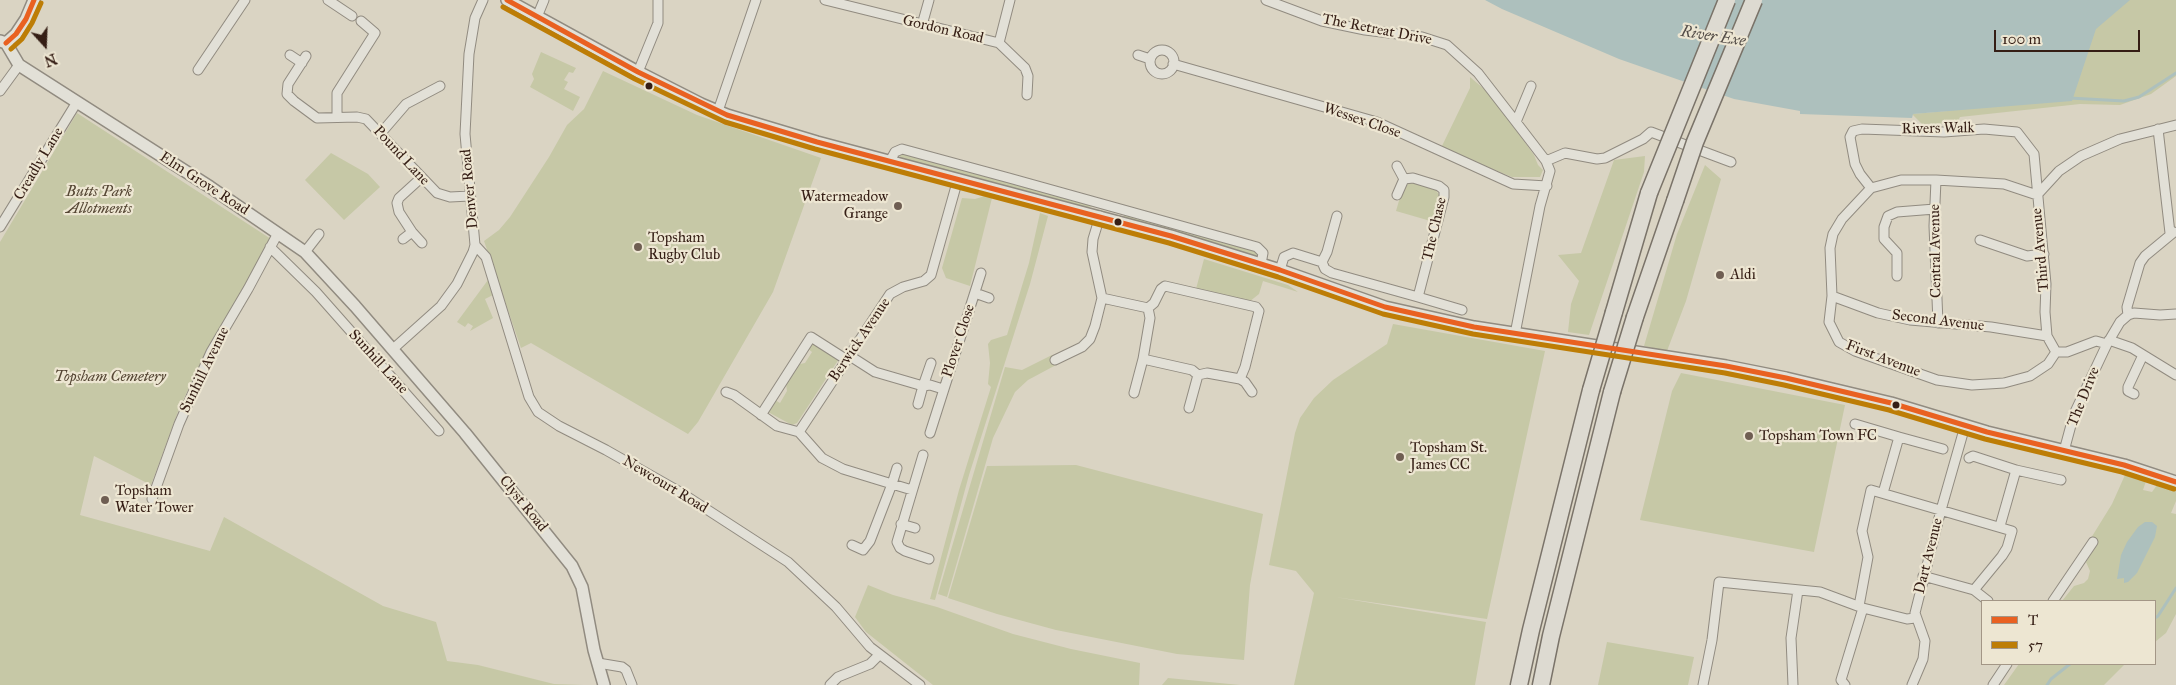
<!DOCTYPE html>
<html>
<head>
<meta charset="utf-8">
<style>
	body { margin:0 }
	#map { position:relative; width:2176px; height:685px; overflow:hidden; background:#dad4c3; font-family:"IM FELL Great Primer",serif }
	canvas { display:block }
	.legend { position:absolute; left:1981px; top:600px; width:175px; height:65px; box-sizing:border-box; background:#ede6d2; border:1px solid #a39686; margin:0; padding:6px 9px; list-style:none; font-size:15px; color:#351e15 }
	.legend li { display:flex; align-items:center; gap:10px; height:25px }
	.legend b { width:25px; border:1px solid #a39686 }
	.north { position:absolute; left:20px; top:20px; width:50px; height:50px; -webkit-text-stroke:4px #ede6d2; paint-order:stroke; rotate:160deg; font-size:14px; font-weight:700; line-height:20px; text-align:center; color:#351e15 }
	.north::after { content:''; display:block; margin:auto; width:18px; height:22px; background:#351e15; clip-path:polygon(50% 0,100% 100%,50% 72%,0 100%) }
	.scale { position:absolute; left:1994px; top:30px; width:146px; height:22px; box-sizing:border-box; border:2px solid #351e15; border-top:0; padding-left:6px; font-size:15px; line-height:18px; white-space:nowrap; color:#351e15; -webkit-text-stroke:4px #ede6d2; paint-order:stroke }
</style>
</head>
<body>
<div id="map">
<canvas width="2176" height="685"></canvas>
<ul class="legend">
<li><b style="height:6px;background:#e96121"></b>T</li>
<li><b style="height:6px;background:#bd7d06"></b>57</li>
</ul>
<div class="north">N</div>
<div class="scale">100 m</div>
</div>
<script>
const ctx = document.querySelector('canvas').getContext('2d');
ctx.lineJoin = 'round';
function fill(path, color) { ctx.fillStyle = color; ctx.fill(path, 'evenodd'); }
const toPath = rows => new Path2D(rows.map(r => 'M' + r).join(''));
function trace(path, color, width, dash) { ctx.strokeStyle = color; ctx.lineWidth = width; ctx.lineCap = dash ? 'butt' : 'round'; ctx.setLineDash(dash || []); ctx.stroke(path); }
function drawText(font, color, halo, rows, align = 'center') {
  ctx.font = font + ' "IM FELL Great Primer",serif'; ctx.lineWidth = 4.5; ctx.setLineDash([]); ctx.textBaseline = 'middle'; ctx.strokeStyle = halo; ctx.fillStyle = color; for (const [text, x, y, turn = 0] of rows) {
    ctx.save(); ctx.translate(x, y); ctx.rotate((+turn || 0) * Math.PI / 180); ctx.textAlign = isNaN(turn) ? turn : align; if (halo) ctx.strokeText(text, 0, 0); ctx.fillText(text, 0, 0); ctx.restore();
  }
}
fill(toPath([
	[2059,0,2176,0,2176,76,2151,94,2120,105,2080,104,1960,117,1957,123,1922,124,1912,114,1947,111],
	[541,52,576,68,573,73,569,72,564,80,568,82,564,89,580,97,573,111,530,87,534,79,532,74],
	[603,71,697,115,821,158,773,292,698,422,688,434,531,343,521,348,484,241,499,230,510,217,549,157,567,125,584,109],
	[1470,77,1490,94,1534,155,1538,165,1543,170,1540,177,1512,177,1441,148,1470,88],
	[77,113,271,239,202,360,179,409,151,485,94,456,80,515,210,551,224,517,383,606,436,622,447,661,478,665,554,684,583,685,0,685,0,242],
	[331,153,368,174,380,187,344,220,305,180],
	[901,153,1094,206,1084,208,901,159,899,154],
	[1645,156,1644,172,1589,335,1568,332,1571,304,1579,281,1558,255,1581,253,1614,160],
	[1705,165,1721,179,1686,301,1667,351,1644,346,1677,234],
	[1414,181,1434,187,1441,198,1434,222,1396,211,1403,187],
	[985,196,992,198,970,286,946,278,942,268,962,198,975,199],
	[1040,213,1048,216,1030,284,969,475,935,600,930,599,959,490,991,387,988,384,990,363,988,344,991,340,1007,335,1029,263],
	[1124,214,1256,250,1257,255,1252,256,1124,218],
	[1204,259,1288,285,1298,292,1263,281,1259,294,1249,302,1196,289],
	[488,280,493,295,485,299,493,318,470,331,473,326,468,323,465,327,457,322],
	[1393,324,1545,351,1487,619,1335,597,1486,622,1475,685,1294,685,1314,593,1296,571,1269,565,1295,433,1300,418,1314,398,1333,380,1387,344],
	[811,342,839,359,797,423,792,425,768,412,775,400,780,403,787,391,786,384,800,364,805,363,812,352,807,348],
	[1052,355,1056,365,1028,380,1015,392,993,438,947,597,938,594,1005,367,1022,370],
	[1709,369,1823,390,1823,393,1727,376],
	[1681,373,1845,405,1814,552,1640,520,1672,391],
	[1076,465,1263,514,1250,585,1244,660,1177,654,1056,630,997,614,948,598,987,466],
	[2125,475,2146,481,2143,490,2152,492,2157,485,2176,490,2176,501,2171,513,2176,514,2176,614,2166,633,2155,642,2155,601,2062,601,2074,586,2084,583,2088,579,2090,571,2086,562,2098,542,2091,538,2112,504],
	[868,585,893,595,937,607,1013,634,1071,649,1140,663,1139,685,933,685,866,632,855,617],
	[1607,642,1694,657,1688,685,1598,685],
	[2019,664,2125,664,2104,685,2004,685],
	[1168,678,1240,685,1162,685]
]), '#c6c8a6');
fill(toPath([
	[1485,0,2130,0,2096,29,2072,101,1913,114,1912,118,1800,114,1800,111,1734,99,1619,59,1502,9],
	[2145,522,2152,522,2157,526,2155,537,2137,573,2128,582,2124,583,2124,578,2117,579,2121,555,2127,542,2138,527]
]), '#adc0bd');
trace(toPath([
	[2069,98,2124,101,2139,97,2176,73],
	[2155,618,2158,616,2176,588],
	[2047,685,2051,679,2070,664]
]), '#adc0bd', 3);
const minor = toPath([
	[328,0,352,16],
	[825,0,999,43,1025,68,1028,76,1027,95],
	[1266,0,1322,21,1365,30,1422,37,1447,45,1478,73,1516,122],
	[537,17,544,0],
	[922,25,929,0],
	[999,43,1010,0],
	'1150 62a12 12 0 1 1 24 0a12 12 0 1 1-24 0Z',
	[290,55,302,63],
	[1138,55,1150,59],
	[306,56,288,84,287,94,294,101,317,118,357,117,366,119,437,193,450,197,470,196],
	[1173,64,1377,122,1513,184,1547,186],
	[198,70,245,0],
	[638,72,658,23,658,0],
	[0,91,19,65],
	[718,111,756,0],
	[337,117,337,93,375,33,361,21],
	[2158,129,2170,233],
	[381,133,406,104,440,86],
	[890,161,895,152,902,149,1009,178,1257,247,1263,253,1261,264],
	[1546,161,1565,153,1597,159,1605,158,1643,139,1651,132,1731,162],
	[1397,166,1404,179],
	[1936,180,1934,226,1938,323],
	[1871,188,1860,174,1855,164,1850,137,1853,131,1862,129,1944,132,1984,129,2017,132,2034,154,2046,284,2045,312,2047,336,2056,352],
	[1871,188,1842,219,1833,234,1830,248,1832,296,1829,322,1839,342,1855,351,1937,380,1972,385,2004,383,2030,376,2048,364,2056,352],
	[1871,188,1901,180,1936,180,2004,184,2037,195],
	[2037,195,2059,171,2081,156,2120,139,2176,125],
	[0,227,77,102],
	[412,232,399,212,397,203,399,198,421,178],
	[403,239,412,232,422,243],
	[1980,240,2027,256,2044,254],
	[475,245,486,257,529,397,538,412,559,426,606,450,680,492,788,562,836,607,870,647,920,685],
	[270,247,316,292,439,431],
	[305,252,319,234],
	[1322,262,1327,252,1337,216],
	[1280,270,1284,257,1293,253,1322,262,1325,269,1332,273,1418,297,1444,197,1444,190,1439,186,1413,178,1404,179,1397,195],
	[1897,276,1897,253,1884,239,1884,227,1888,216,1897,212,1935,209],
	[975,293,989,298],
	[1832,296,1878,313,1910,320,1991,327,2047,336],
	[1418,297,1462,310],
	[1102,298,1148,308,1154,303,1161,289,1165,286,1256,307,1259,311,1245,367,1240,379],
	[1148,308,1150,318,1143,359,1192,370,1198,375,1207,373,1240,379,1245,382,1252,392],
	[2128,315,2127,307,2140,263,2145,256,2174,232],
	[1515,334,1540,206,1550,171,1546,161,1516,122,1531,86],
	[2109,340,2132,348,2176,375],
	[393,349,441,306,457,284,473,252,475,245,465,134,469,54,475,18,483,0],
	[2056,352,2067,352,2096,341,2107,344],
	[850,356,875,372,923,386,931,363],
	[1055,360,1082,347,1090,339,1095,326,1102,298,1092,252,1093,239,1100,216],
	[726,392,734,395,777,426,799,432],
	[1134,393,1143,359],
	[2134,394,2128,391,2128,387,2143,355],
	[918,404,923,386,930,385,943,389],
	[1189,408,1198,375],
	[761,415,811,337,847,360],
	[1855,424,1899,437,1883,493],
	[799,432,890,294,903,287,924,281,931,275,958,179],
	[799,432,822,458,843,469,892,484,897,468],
	[930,433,981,273],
	[1899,437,1943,449],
	[2064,451,2074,414,2107,344,2120,322,2128,315,2134,313,2160,315,2176,314],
	[923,455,897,542,900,548,905,551,929,559],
	[1969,458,1973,456,2016,470,2000,526],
	[2016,470,2061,480],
	[152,499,179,424,211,352,248,289,278,233],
	[901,524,915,528],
	[852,545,863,550,870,541,892,484,912,490],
	[1923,576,1974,590,1988,601],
	[2053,601,2093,542],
	[1859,606,1868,557,1862,531,1871,490,2012,531,2007,548,2002,556,1974,590],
	[598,663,622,667,626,670,632,685],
	[830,685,838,677,870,664,879,655],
	[1703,685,1712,640,1719,582,1820,592,1863,608,1907,619,1915,618],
	[1793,685,1791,638,1798,590],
	[1845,685,1841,680,1863,608],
	[1912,685,1923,659,1925,641,1915,613,1941,510,1965,426],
	[1993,685,2007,664]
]);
const tertiary = toPath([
	[507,0,638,72,701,104,727,115,817,142,1171,236,1280,270,1385,307,1474,327,1726,366,1786,378,1891,403,1987,432,2124,465,2176,482],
	[0,41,6,43,19,65,210,187,305,252,355,306,465,433,572,566,582,587,594,650,604,685],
	[6,43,16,34,26,19,34,0]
]);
const motorway = toPath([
	[1614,312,1649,193],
	[1635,317,1675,201],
	[1519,685,1531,630,1591,390],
	[1541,685,1551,636,1612,392]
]);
trace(minor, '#918b80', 11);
trace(tertiary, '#918b80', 14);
trace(motorway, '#7a7369', 19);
trace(minor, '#e2e0d7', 9);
trace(tertiary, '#e2e0d7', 11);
trace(motorway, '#dddad1', 16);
const motorwayBridge = toPath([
	[1649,193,1727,0],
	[1675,201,1695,142,1754,0],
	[1591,390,1614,312],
	[1612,392,1635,317]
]);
trace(motorwayBridge, '#7a7369', 19, []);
trace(motorwayBridge, '#dddad1', 16);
trace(toPath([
	[507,0,638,72,727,115,817,142,1171,236,1280,270,1385,307,1474,327,1726,366,1786,378,1891,403,1987,432,2124,465,2176,482],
	[6,43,16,34,26,19,34,0]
]), '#e96121', 5);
trace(toPath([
	[503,7,635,79,725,122,815,149,1169,243,1278,277,1383,314,1473,334,1725,373,1784,385,1889,410,1985,439,2122,472,2174,489],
	[11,49,22,39,32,23,41,3]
]), '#bd7d06', 5);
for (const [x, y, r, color] of [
	[649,86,4.5,"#351e15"],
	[898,206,5,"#6f5e52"],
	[1118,222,4.5,"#351e15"],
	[638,247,5,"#6f5e52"],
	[1720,275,5,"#6f5e52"],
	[1896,405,4.5,"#351e15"],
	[1749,436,5,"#6f5e52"],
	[1400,457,5,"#6f5e52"],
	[105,500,5,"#6f5e52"]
]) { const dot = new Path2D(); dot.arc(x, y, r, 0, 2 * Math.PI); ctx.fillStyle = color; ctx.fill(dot); trace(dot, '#ede6d2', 2); }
drawText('15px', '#351e15', '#ede6d2', [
	["Gordon Road",943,30,13],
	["The Retreat Drive",1377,30,11],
	["Wessex Close",1362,121,19],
	["Rivers Walk",1938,129,-1],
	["Pound Lane",401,156,47],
	["Creadly Lane",39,164,-59],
	["Elm Grove Road",204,184,33],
	["Denver Road",470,189,-95],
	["The Chase",1435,229,-77],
	["Third Avenue",2041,250,-95],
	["Central Avenue",1936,251,-91],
	["Second Avenue",1938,321,7],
	["Berwick Avenue",860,340,-56],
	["Plover Close",959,341,-72],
	["First Avenue",1883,359,21],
	["Sunhill Lane",378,362,48],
	["Sunhill Avenue",205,370,-64],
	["The Drive",2084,397,-68],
	["Newcourt Road",665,485,31],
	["Clyst Road",523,504,51],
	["Dart Avenue",1929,556,-76]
]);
drawText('italic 15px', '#554634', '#ede6d2', [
	["Butts Park",99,192],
	["Allotments",99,209],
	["Topsham Cemetery",110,377]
]);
drawText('15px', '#351e15', '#ede6d2', [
	["Watermeadow",888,197,"right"],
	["Grange",888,214,"right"],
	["Topsham",648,238],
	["Rugby Club",648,255],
	["Aldi",1730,275],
	["Topsham Town FC",1759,436],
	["Topsham St.",1410,448],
	["James CC",1410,465],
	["Topsham",115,491],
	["Water Tower",115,508]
], 'left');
drawText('italic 16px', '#534c47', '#ede6d2', [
	["River Exe",1713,37,9]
]);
</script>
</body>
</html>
